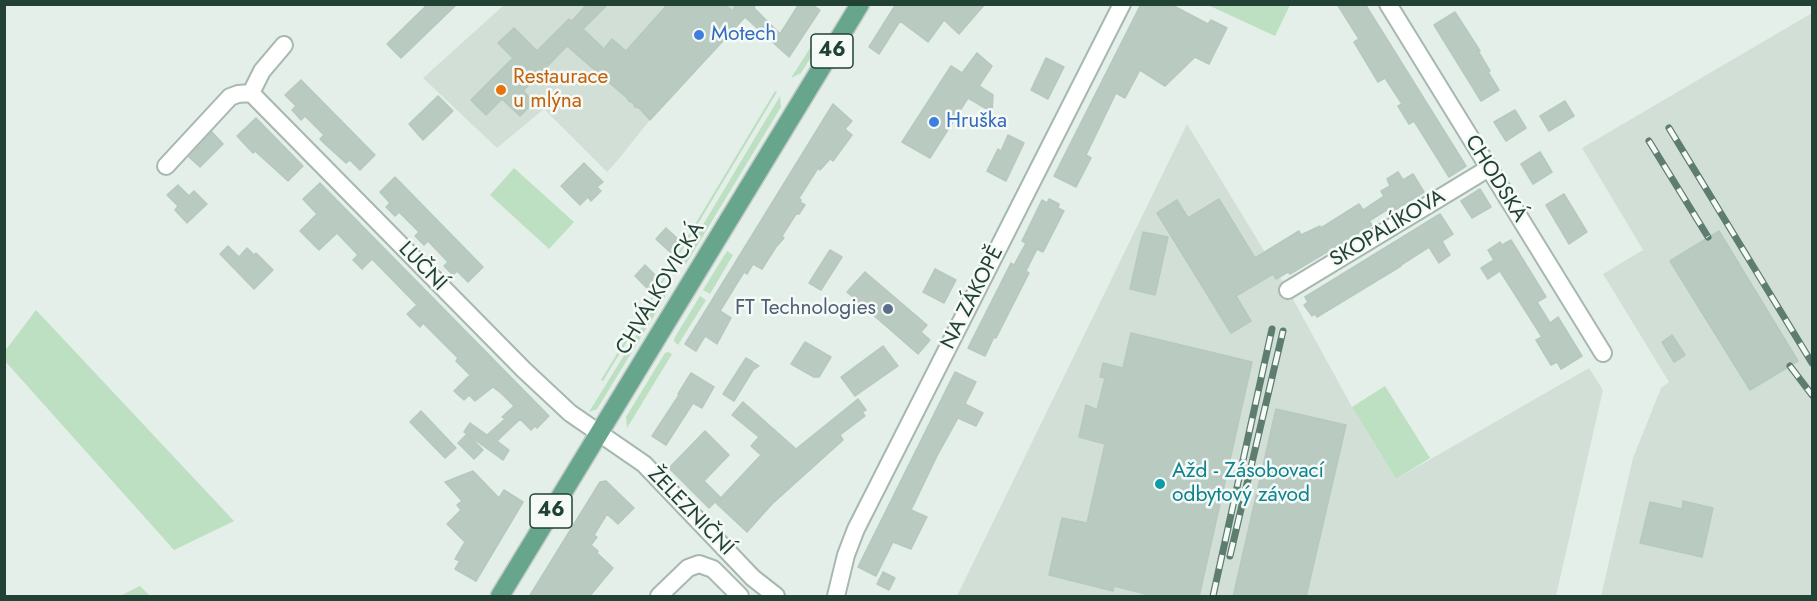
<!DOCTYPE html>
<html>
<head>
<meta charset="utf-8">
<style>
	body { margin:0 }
	#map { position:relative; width:1817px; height:601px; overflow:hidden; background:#e4efe9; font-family:Jost,sans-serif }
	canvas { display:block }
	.frame { position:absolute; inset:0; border:6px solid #224235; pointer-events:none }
</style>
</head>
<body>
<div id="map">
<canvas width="1817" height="601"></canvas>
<div class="frame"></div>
</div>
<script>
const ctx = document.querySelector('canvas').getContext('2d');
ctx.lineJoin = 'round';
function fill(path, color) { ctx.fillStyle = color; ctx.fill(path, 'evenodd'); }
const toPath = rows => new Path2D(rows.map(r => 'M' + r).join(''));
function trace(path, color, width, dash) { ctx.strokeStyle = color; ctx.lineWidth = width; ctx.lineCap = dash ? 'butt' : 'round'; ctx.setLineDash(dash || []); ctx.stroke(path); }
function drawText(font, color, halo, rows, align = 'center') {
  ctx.font = font + ' Jost,sans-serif'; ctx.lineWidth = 5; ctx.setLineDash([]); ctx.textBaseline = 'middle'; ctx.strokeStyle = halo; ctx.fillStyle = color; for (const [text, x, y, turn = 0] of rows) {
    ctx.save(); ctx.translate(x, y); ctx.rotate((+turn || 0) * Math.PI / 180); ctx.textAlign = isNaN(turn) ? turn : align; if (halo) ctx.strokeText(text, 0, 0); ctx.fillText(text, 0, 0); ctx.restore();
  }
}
fill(toPath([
	[732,4,744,15,742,20,650,120,617,161,607,172,544,109,497,148,423,78,504,5],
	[1812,13,1812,596,1601,596,1633,458,1661,388,1669,382,1603,274,1643,250,1582,148],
	[1187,124,1288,290,1352,407,1396,479,1589,368,1603,390,1556,596,957,596]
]), '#d2dfd7');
fill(toPath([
	[1208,5,1290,4,1290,5,1275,36],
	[819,34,822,40,801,73,791,78],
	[775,91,777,92,675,262,673,261],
	[780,96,781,107,686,264,679,265],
	[514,168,574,222,549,249,490,195],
	[727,251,733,255,710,294,703,290],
	[665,275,666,277,603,381,601,380],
	[668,284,667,292,663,301,602,401,597,409,589,412],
	[700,296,706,300,678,345,674,341,675,337],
	[36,310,234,521,174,550,5,361,5,351],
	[668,352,672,354,627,428,626,417,665,353],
	[1385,386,1430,458,1396,479,1352,407],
	[140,586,150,596,120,596]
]), '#bce0c1');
const building = toPath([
	[428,4,457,4,401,58,387,44,428,4],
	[587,4,608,4,583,29,604,49,612,39,626,51,668,4,725,4,732,11,735,7,732,4,756,4,754,8,780,34,799,4,811,4,820,10,789,57,745,17,650,120,639,108,635,107,633,103,629,101,627,98,567,46,523,91,534,102,520,116,502,99,486,115,471,100,513,58,498,43,514,28,537,51,569,19,572,21,587,4],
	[896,4,985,4,959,34,944,20,928,42,900,21,879,54,869,47,896,4],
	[1141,4,1170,4,1208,24,1211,20,1227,28,1209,64,1195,57,1165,86,1140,70,1125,98,1116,93,1086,155,1091,158,1076,187,1054,176,1141,4],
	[1337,4,1365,4,1466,166,1449,177,1414,121,1409,124,1398,106,1402,104,1385,78,1378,82,1354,42,1359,39,1337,4],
	[1455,12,1480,51,1478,51,1490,71,1488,72,1499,90,1481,101,1434,25,1455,12],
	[977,53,992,66,979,86,993,95,992,112,968,98,930,158,902,142,951,66,962,73,977,53],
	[1046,58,1064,67,1048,99,1031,90,1046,58],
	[301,80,375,155,360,170,350,160,346,163,325,144,320,139,324,135,305,116,301,120,292,110,296,106,285,95,301,80],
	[438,96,453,111,423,140,409,124,438,96],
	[1565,101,1574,116,1549,131,1540,116,1565,101],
	[833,104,852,121,845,129,852,135,833,161,830,159,820,170,818,168,799,198,801,200,800,202,805,205,799,214,796,214,782,236,784,238,776,247,762,269,753,264,747,274,744,272,720,311,731,318,717,344,705,336,696,351,685,344,833,104],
	[1515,110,1526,128,1506,141,1494,122,1515,110],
	[256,118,303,166,288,181,255,151,253,153,237,136,256,118],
	[212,132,223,144,200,167,189,157,212,132],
	[1008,135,1024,143,1006,181,987,171,998,149,1001,151,1008,135],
	[1540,152,1552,172,1533,184,1521,164,1540,152],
	[584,163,603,182,597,187,601,191,591,201,588,197,580,205,561,186,584,163],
	[1398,172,1403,180,1413,174,1424,192,1395,210,1393,206,1369,221,1372,225,1290,274,1288,272,1276,279,1273,274,1236,296,1251,321,1231,333,1157,213,1177,200,1188,218,1219,199,1255,258,1299,231,1301,235,1320,226,1321,228,1359,204,1363,210,1384,196,1381,191,1390,186,1387,179,1398,172],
	[395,177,483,267,468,282,457,271,453,275,444,266,448,262,428,241,424,245,415,236,419,232,399,212,395,216,386,207,390,203,380,192,395,177],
	[320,183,549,416,537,428,535,426,531,430,520,419,497,441,509,450,503,460,464,432,470,423,487,435,505,419,502,417,514,406,502,394,493,387,475,401,469,395,464,400,454,391,470,375,456,361,458,358,423,323,420,327,407,314,417,305,372,259,362,269,353,260,358,255,337,233,319,250,300,231,317,214,303,199,320,183],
	[178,185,189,196,194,191,207,204,187,223,175,210,178,206,167,195,178,185],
	[1480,189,1491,207,1472,218,1461,201,1480,189],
	[1564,194,1587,232,1569,244,1546,205,1564,194],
	[1049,199,1059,204,1058,208,1064,211,1043,252,1037,249,1026,271,1029,273,996,338,994,337,985,356,968,348,1011,263,1014,265,1026,243,1022,241,1042,200,1047,203,1049,199],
	[1440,214,1453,234,1442,241,1450,255,1439,263,1429,247,1401,265,1401,266,1317,317,1315,314,1312,316,1304,305,1308,302,1305,297,1440,214],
	[666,228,679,240,671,253,656,239,666,228],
	[1719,231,1798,361,1750,390,1670,261,1719,231],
	[1143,232,1168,237,1155,295,1130,289,1143,232],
	[1511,240,1546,297,1537,302,1550,323,1558,317,1582,356,1561,369,1557,362,1551,365,1536,340,1542,337,1500,271,1488,279,1481,268,1494,260,1488,250,1500,242,1502,245,1511,240],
	[228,246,239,257,247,248,254,255,256,253,273,270,254,289,220,254,228,246],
	[830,250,842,257,821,290,809,283,830,250],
	[645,265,657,277,649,290,635,276,645,265],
	[935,269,956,280,944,303,923,292,935,269],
	[865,272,927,325,921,332,930,340,918,354,847,292,865,272],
	[1131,333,1252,362,1199,597,1157,597,1114,586,1113,591,1049,575,1062,518,1087,523,1105,444,1079,437,1086,405,1097,410,1105,378,1100,377,1103,363,1123,368,1131,333],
	[1672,335,1685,355,1674,362,1662,342,1672,335],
	[805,342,831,357,819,377,814,377,791,364,805,342],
	[883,346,898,366,855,396,841,377,883,346],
	[746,358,759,366,753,370,734,401,723,394,746,358],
	[955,372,976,382,965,404,983,413,976,426,958,418,937,456,911,510,927,517,911,549,893,542,876,576,858,567,955,372],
	[691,373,714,387,702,408,693,403,666,445,652,436,679,395,678,394,691,373],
	[858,399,866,410,862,412,865,416,840,435,843,440,772,504,747,532,716,503,761,455,751,446,759,437,732,415,743,402,796,449,858,399],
	[1276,409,1346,425,1306,597,1233,597,1276,409],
	[421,411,456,448,445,458,410,422,421,411],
	[705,431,729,455,704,481,720,497,709,508,669,468,705,431],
	[467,434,483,450,474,459,458,443,467,434],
	[473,471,499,498,504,490,523,502,476,581,455,569,460,561,455,559,465,542,447,524,461,510,457,505,462,501,445,482,473,471],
	[606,481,634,508,618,524,607,514,594,535,597,537,591,545,598,551,597,553,613,568,589,597,529,597,600,482,606,481],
	[1683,501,1713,508,1702,557,1640,543,1650,502,1682,509,1683,501],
	[883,572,895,578,889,590,877,584,883,572]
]);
fill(building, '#b9cac1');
trace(building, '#b6c9bf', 1.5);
const street = toPath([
	[1388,4,1603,353],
	[251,93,524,370,570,413,644,464,753,578,776,596],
	[251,93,262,71,284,45],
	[166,166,230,97,238,94,251,93],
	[1288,290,1489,168],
	[659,596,688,568,699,564,713,569,740,596],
	[836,596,846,555,856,529,1122,4]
]);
const primary = toPath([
	[500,596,860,4]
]);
trace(street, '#a6b8af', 20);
trace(primary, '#c1cac6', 21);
trace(street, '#fff', 16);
trace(primary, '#67a68d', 18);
const rail = toPath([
	[1669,128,1812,363],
	[1649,141,1708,237],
	[1790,366,1812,395],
	[1230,556,1283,331],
	[1213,596,1272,329]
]);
trace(rail, '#5d7d70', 7);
trace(rail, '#f5faf7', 4.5, [14]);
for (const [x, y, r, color] of [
	[699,35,6,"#3f7fe0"],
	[501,90,6,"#e8710a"],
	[934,122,6,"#3f7fe0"],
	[888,309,6,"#5c6f8a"],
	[1160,484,6,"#0f9aa8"]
]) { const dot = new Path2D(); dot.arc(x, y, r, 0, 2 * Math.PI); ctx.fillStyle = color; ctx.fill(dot); trace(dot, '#f5faf7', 2); }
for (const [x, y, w] of [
	[832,51,42],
	[551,511,42]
]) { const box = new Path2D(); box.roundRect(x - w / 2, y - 17, w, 34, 4.5); ctx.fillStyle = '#f5faf7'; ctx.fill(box); trace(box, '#224235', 1.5); }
drawText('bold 20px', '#224235', null, [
	["46",832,51],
	["46",551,511]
]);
drawText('21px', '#366cbe', '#f5faf7', [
	["Motech",711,35],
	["Hruška",946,122]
], 'left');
drawText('21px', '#c56008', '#f5faf7', [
	["Restaurace",513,78],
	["u mlýna",513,102]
], 'left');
drawText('21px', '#224235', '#f5faf7', [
	["CHODSKÁ",1495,179,58],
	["SKOPALÍKOVA",1388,229,-31],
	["LUČNÍ",422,267,46],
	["CHVÁLKOVICKÁ",661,289,-59],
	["NA ZÁKOPĚ",973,298,-63],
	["ŽELEZNIČNÍ",690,512,46]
]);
drawText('21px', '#4e5e75', '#f5faf7', [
	["FT Technologies",876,309]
], 'right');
drawText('21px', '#0d838f', '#f5faf7', [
	["Ažd - Zásobovací",1172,472],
	["odbytový závod",1172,496]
], 'left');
</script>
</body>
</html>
